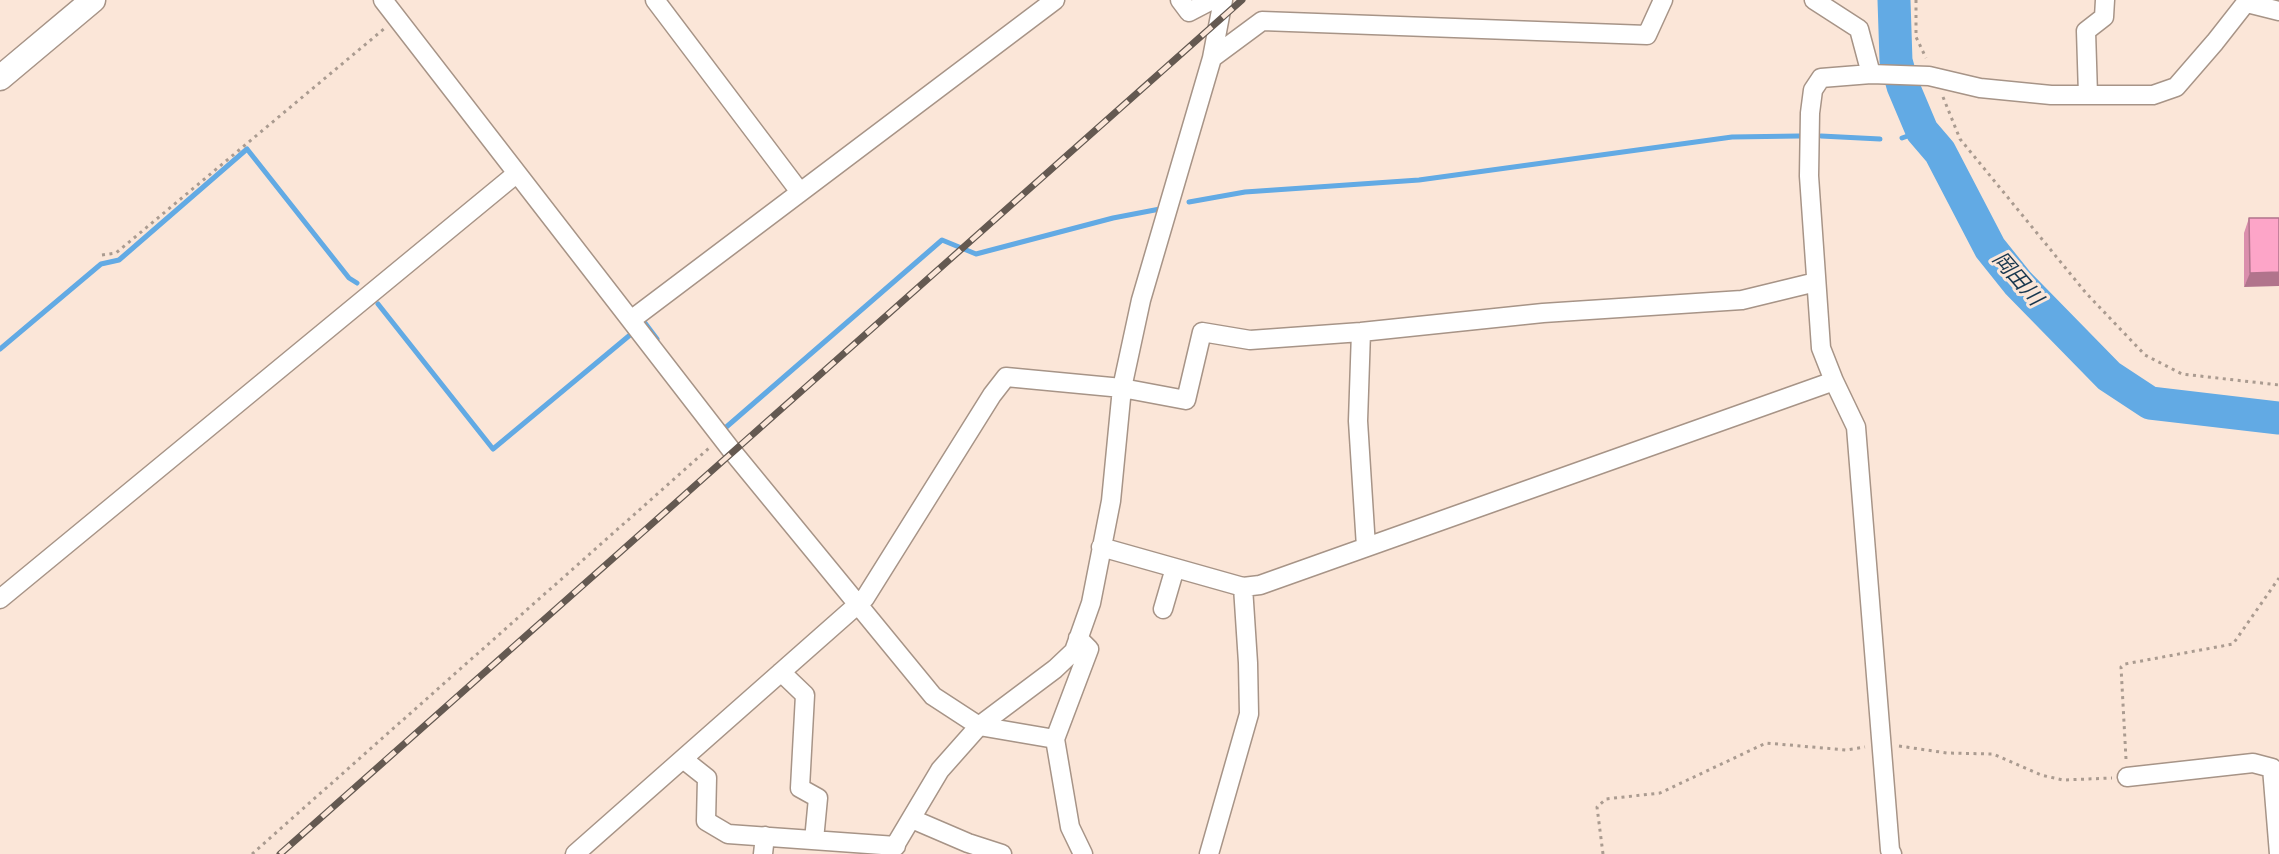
<!DOCTYPE html>
<html>
<head>
<meta charset="utf-8">
<style>
	body { margin:0 }
	canvas { display:block; background:#fbe6d8 }
</style>
</head>
<body>
<canvas width="2279" height="854"></canvas>
<script>
const ctx = document.querySelector('canvas').getContext('2d');
ctx.lineJoin = 'round';
const toPath = rows => new Path2D(rows.map(r => 'M' + r).join(''));
function trace(path, color, width, dash) { ctx.strokeStyle = color; ctx.lineWidth = width; ctx.lineCap = dash ? 'butt' : 'round'; ctx.setLineDash(dash || []); ctx.stroke(path); }
function fill(path, color) { ctx.fillStyle = color; ctx.fill(path, 'evenodd'); }
function drawText(font, color, halo, rows, align = 'center') {
  ctx.font = font + ' Karla,"Noto Sans JP",sans-serif'; ctx.lineWidth = 6; ctx.setLineDash([]); ctx.textBaseline = 'middle'; ctx.strokeStyle = halo; ctx.fillStyle = color; for (const [text, x, y, turn = 0] of rows) {
    ctx.save(); ctx.translate(x, y); ctx.rotate((+turn || 0) * Math.PI / 180); ctx.textAlign = isNaN(turn) ? turn : align; if (halo) ctx.strokeText(text, 0, 0); ctx.fillText(text, 0, 0); ctx.restore();
  }
}
trace(toPath([
	[1821,136,1880,139],
	[1902,138,1922,131],
	[1189,202,1245,192,1419,180,1732,137,1799,136],
	[378,304,493,449,630,335],
	[645,323,657,339],
	[0,349,101,264,119,260,247,149,349,278,357,283],
	[721,426,724,429,942,240,976,254,1113,218,1160,209]
]), '#62aae4', 5);
trace(toPath([
	[1894,0,1896,61,1903,86,1922,131,1940,152,1990,248,2018,283,2109,376,2150,403,2279,418]
]), '#62aae4', 33);
const minor = toPath([
	[383,0,732,451,933,696,979,726,1055,739,1070,827,1083,854],
	[655,0,800,192],
	[1180,0,1189,12,1212,0],
	[1814,0,1859,29,1871,74],
	[2247,3,2279,11],
	[1212,58,1262,21,1647,35,1663,0],
	[2088,95,2086,31,2104,17,2105,0],
	[631,320,1055,0],
	[1361,332,1358,421,1366,547],
	[1101,547,1243,587,1260,585,1834,381],
	[0,599,516,174],
	[1163,609,1175,568],
	[781,672,805,695,800,788,818,798,814,840],
	[1055,739,1089,649,1078,638],
	[683,759,707,778,706,821,728,834,896,846],
	[2127,777,2253,763,2272,768,2279,854],
	[912,819,968,843,1002,854],
	[575,854,865,598,992,395,1006,377,1122,388,1186,400,1202,332,1250,340,1361,332,1543,313,1742,300,1816,282],
	[763,854,765,836],
	[890,854,940,770,979,726,1055,669,1074,651,1091,603,1111,501,1122,388,1141,300,1212,58,1223,0],
	[1209,854,1249,714,1248,663,1243,587],
	[1892,854,1890,850,1856,427,1834,381,1821,348,1809,176,1810,113,1813,90,1821,78,1871,74,1929,76,1980,88,2051,95,2153,95,2176,87,2215,42,2248,0]
]);
const major = toPath([
	[0,78,93,0]
]);
trace(minor, '#a79487', 21);
trace(major, '#a79487', 27);
trace(toPath([
	[1916,0,1916,37,1926,58],
	[1943,97,1960,139,2086,293,2145,355,2182,374,2279,385],
	[102,255,116,253,385,28],
	[1899,746,1947,753,1993,754,2041,775,2063,780,2112,778],
	[2126,759,2121,667,2125,664,2233,644,2279,578],
	[252,854,709,448],
	[1603,854,1597,807,1606,799,1660,793,1766,743,1846,750,1865,747]
]), '#aa9b90', 3, [3, 4.5]);
trace(minor, '#fff', 18);
trace(major, '#fff', 24);
const rail = toPath([
	[280,854,1242,0]
]);
trace(rail, '#645951', 7);
trace(rail, '#fbe6d8', 4.5, [14]);
fill(toPath([
	[2249,218,2279,218,2244,287,2244,233]
]), '#da8eac');
fill(toPath([
	[2279,272,2279,286,2244,287,2250,273]
]), '#b1748c');
const building = toPath([
	[2249,218,2279,218,2279,272,2250,273,2249,218]
]);
fill(building, '#fda5c8');
trace(building, '#b1748c', 1.5);
drawText('italic 21px', '#17364e', '#fbe6d8', [
	["岡田川",2017,279,49]
]);
</script>
</body>
</html>
